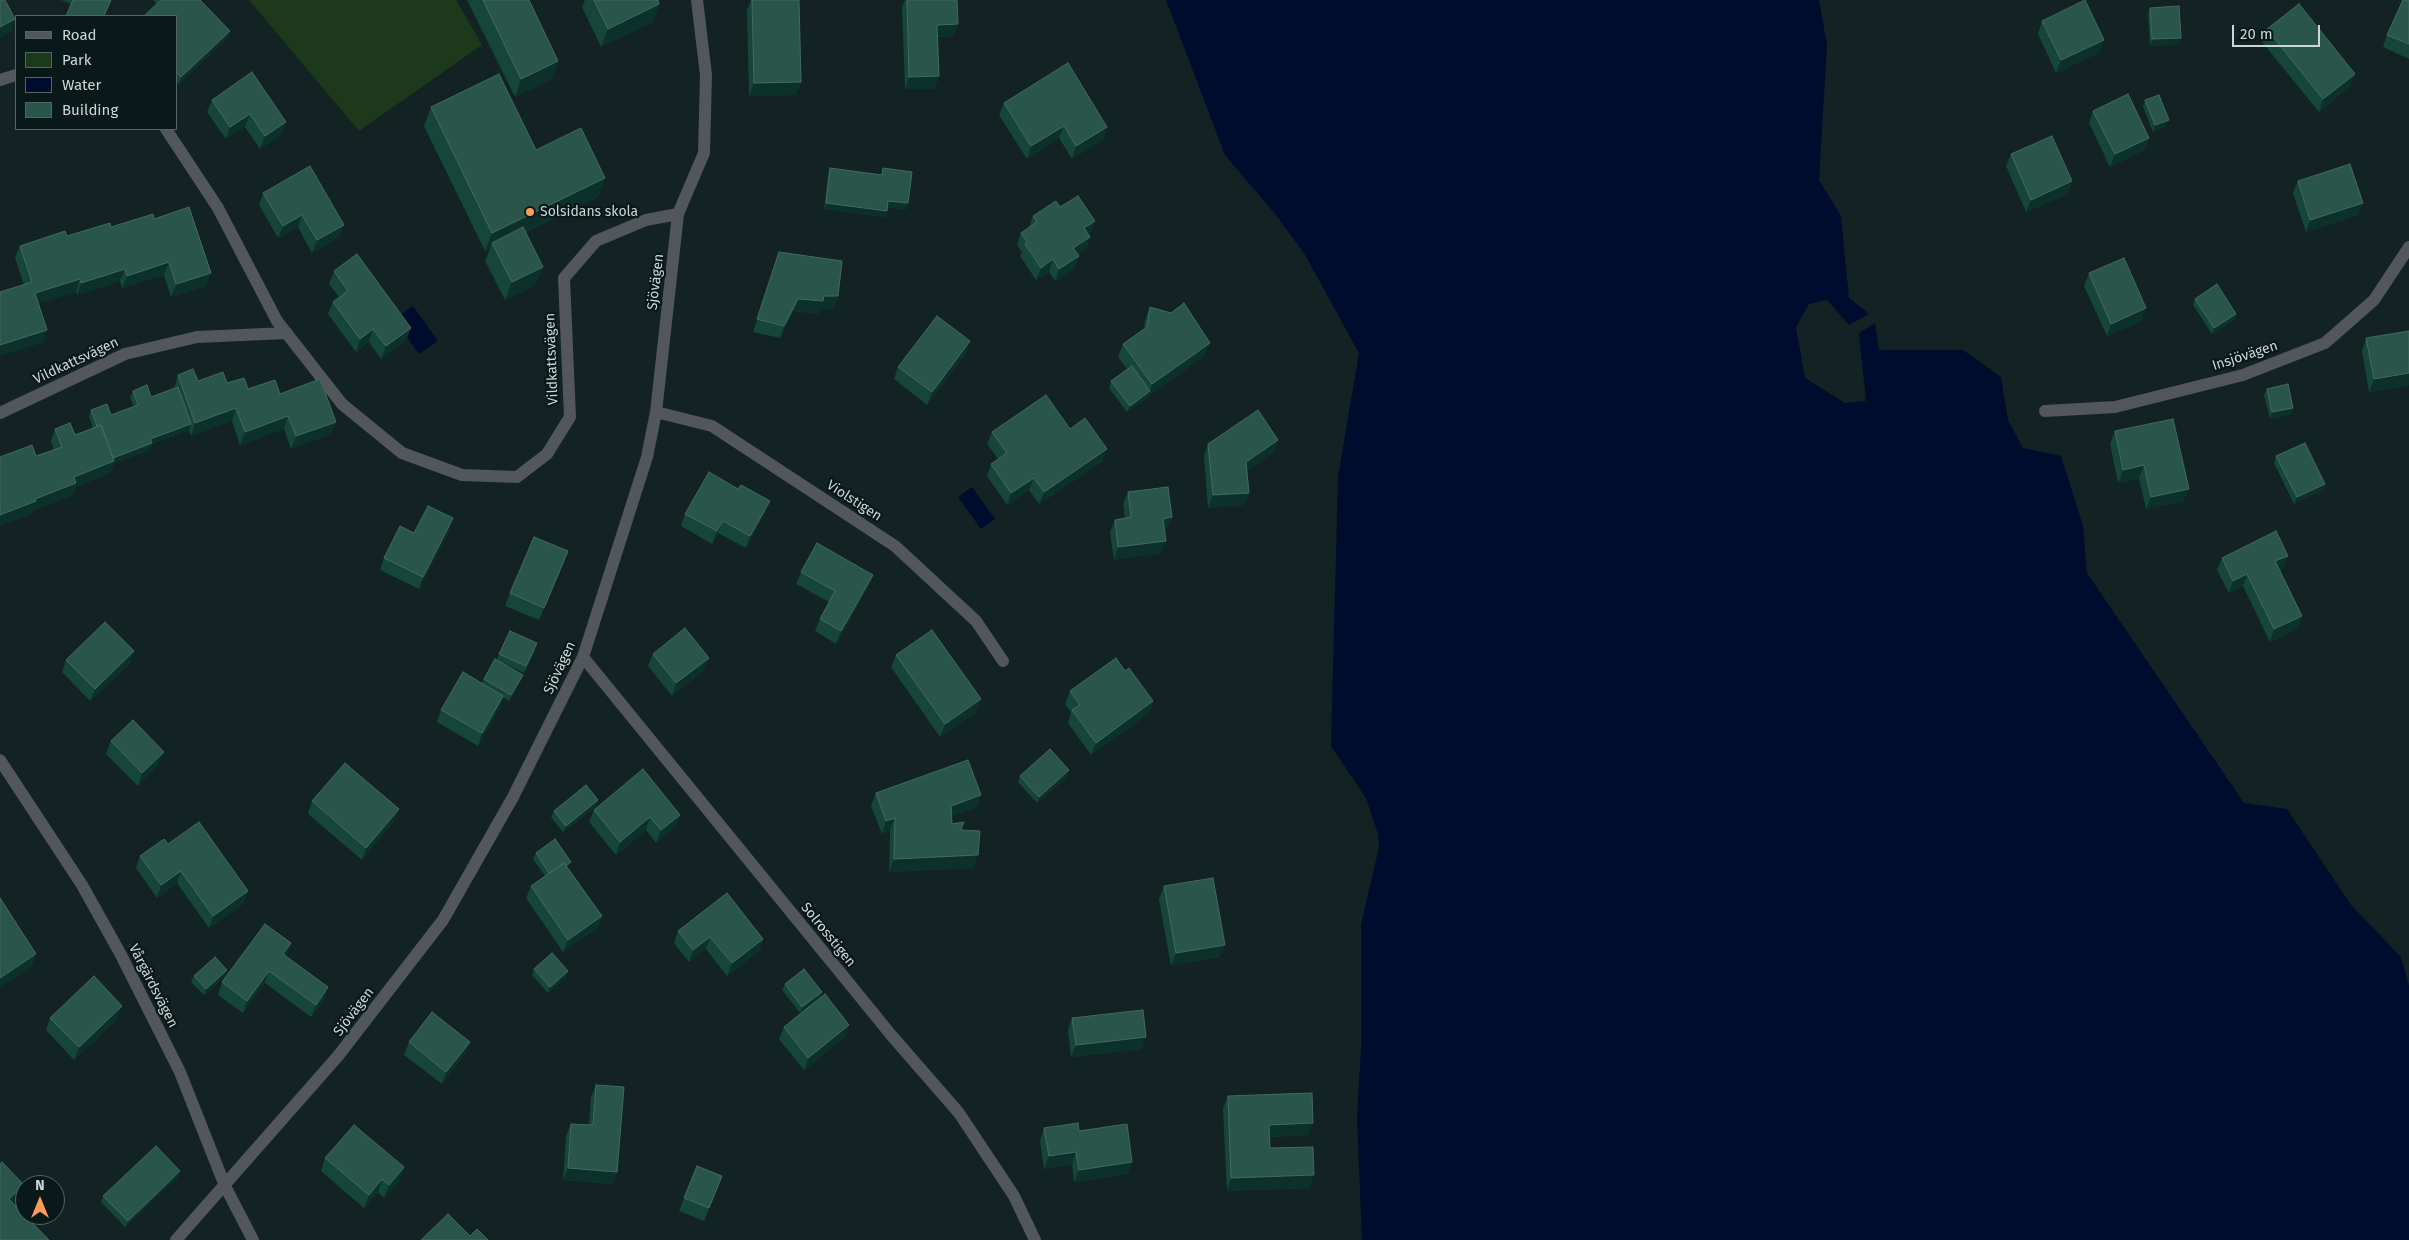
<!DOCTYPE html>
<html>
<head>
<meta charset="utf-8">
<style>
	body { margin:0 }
	#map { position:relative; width:2409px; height:1240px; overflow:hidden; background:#132223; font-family:"Fira Sans",sans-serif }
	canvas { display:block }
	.legend { position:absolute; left:15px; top:15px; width:162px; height:115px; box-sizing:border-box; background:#091819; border:1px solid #576465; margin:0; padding:6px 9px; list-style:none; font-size:15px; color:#cdd6d7 }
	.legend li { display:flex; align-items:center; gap:10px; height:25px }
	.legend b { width:25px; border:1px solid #576465 }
	.north { position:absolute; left:15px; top:1175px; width:50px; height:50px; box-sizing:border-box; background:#091819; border:1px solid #576465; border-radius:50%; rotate:0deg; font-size:14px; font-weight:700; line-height:20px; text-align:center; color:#cdd6d7 }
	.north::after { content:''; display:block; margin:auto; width:18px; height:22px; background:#fd9c57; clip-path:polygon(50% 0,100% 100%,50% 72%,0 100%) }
	.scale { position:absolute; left:2232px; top:25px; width:88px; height:22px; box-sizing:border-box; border:2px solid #cdd6d7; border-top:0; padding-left:6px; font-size:15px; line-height:18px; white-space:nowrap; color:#cdd6d7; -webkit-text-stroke:4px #091819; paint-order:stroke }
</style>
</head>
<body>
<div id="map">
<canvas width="2409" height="1240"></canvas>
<ul class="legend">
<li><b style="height:6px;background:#51575a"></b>Road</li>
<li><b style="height:14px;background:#1d391b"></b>Park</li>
<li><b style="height:14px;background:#000c2d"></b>Water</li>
<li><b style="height:14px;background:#29554b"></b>Building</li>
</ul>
<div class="north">N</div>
<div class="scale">20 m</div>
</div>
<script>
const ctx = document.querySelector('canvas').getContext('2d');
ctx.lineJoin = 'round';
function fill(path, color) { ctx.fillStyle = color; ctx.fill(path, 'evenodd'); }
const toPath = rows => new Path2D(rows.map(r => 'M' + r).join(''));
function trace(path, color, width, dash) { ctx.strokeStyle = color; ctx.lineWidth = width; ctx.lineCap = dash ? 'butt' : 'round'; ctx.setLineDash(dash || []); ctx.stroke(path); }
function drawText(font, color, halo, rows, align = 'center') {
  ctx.font = font + ' "Fira Sans",sans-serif'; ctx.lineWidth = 4.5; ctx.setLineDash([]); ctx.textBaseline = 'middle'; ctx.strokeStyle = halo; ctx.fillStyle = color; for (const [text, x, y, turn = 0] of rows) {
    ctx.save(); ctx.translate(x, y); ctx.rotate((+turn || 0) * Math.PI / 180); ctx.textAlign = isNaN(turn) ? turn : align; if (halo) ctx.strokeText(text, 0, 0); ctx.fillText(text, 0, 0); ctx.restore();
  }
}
fill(toPath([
	[249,0,456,0,482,45,359,131]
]), '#1d391b');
fill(toPath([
	[1166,0,1819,0,1827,45,1819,180,1841,216,1849,298,1869,314,1849,325,1827,300,1809,304,1796,327,1805,378,1845,403,1866,401,1859,333,1875,323,1879,350,1963,350,2001,377,2008,420,2023,448,2061,456,2083,526,2087,573,2244,803,2287,809,2351,905,2401,957,2409,986,2409,1240,1362,1240,1357,1118,1361,1048,1361,925,1379,847,1378,834,1366,798,1331,746,1338,477,1359,353,1304,253,1275,214,1225,155],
	[413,306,438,341,419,354,394,319],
	[972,487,995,519,981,529,958,497]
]), '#000c2d');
trace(toPath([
	[0,80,16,75],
	[166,129,218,208,277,321,342,404,402,453,462,475,517,477,547,454,570,417,564,278,596,241,646,220,678,214],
	[2045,411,2115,407,2243,375,2325,343,2374,300,2409,247],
	[656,412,712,426,895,546,976,621,1003,661],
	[0,413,125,354,197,337,287,333],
	[583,657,892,1036,959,1113,1014,1196,1035,1240],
	[0,760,82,885,120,953,180,1072,225,1186,253,1240],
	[176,1240,338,1056,443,920,513,797,583,657,647,457,656,412,678,214,704,153,706,75,697,0]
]), '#51575a', 12);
fill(toPath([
	[61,0,111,0,71,4],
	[153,0,200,0,230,31,228,37,179,84,176,81,176,16,157,4],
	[467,0,529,0,558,61,552,79,515,97],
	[585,0,658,0,659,4,653,22,601,47,582,7],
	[751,0,752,0,801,82,796,95,749,96,747,10],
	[905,0,907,0,958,24,953,36,938,37,939,76,934,89,905,89,902,7],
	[2409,0,2409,59,2383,47,2387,35],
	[2150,8,2181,38,2179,44,2150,46,2148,14],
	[2042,21,2100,52,2056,73,2038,34],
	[2267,29,2350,86,2319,112,2262,42],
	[212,100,286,122,282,134,260,149,245,127,226,139,207,112],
	[2145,100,2166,126,2153,132,2143,106],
	[1004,103,1107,127,1103,139,1072,159,1059,138,1027,159,999,115],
	[431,107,605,178,598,197,526,232,536,285,505,300,485,261,490,249,485,251,424,126],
	[2093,111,2145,150,2110,167,2089,123],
	[2011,154,2072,181,2067,194,2026,212,2006,166],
	[830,168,881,175,883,168,906,210,887,207,885,217,824,209,828,175],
	[2298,181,2363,203,2358,215,2306,232,2293,193],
	[263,193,344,225,339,237,312,253,298,227,278,238,259,205],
	[1060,207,1095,221,1090,233,1089,234,1090,237,1086,249,1078,255,1079,256,1074,269,1055,281,1049,272,1036,280,1020,256,1022,252,1017,245,1021,233,1029,228,1033,216],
	[154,219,206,286,171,297,164,275,122,288,120,281,77,295,76,292,38,303,43,342,0,356,0,292,24,285,15,258,20,246],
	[779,252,838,296,833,309,820,309,818,314,793,311,780,338,753,332],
	[334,271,411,328,406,340,381,359,369,342,356,352,328,314,333,302,339,297,329,284],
	[2089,273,2142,321,2107,336,2084,286],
	[2195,299,2236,314,2234,320,2212,334,2193,305],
	[1150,307,1205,355,1127,412,1109,388,1111,381,1127,369,1118,357,1123,344,1144,329,1145,320],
	[2409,331,2409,385,2369,392,2362,351,2366,338],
	[970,341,966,353,927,405,894,379,898,367],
	[178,375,198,381,227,383,248,389,280,394,331,434,291,449,284,429,240,445,232,421,191,436,189,430,152,444,150,450,114,463,110,473,75,487,72,496,33,510,31,514,0,526,0,457,36,456,54,450,51,441,55,429,75,435,93,428,89,416,91,410,111,415,134,407,130,397,133,391,151,397,174,389],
	[2267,389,2293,408,2291,414,2270,419,2264,395],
	[1070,429,1102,462,1039,504,1029,490,1007,505,987,476,991,464,998,459,987,444,992,432],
	[2115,431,2184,501,2146,509,2139,478,2118,483,2110,444],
	[1278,440,1274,452,1247,470,1249,493,1244,505,1208,508,1204,456,1208,444],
	[2276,456,2325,484,2323,490,2294,504,2274,463],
	[738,489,765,513,746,548,718,533,712,544,681,526,685,514],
	[1128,492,1167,530,1164,530,1161,553,1114,560,1110,532,1115,520,1125,518,1123,504],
	[449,531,419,589,380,570,384,558],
	[568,551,539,620,505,606,510,593],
	[2288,556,2283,568,2280,570,2302,616,2298,628,2270,642,2243,586,2229,593,2217,570,2222,558],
	[801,572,868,587,836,644,815,631,820,619,829,602,796,584],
	[535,650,524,673,503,663,521,681,509,701,503,697,499,708,478,746,437,722,441,710,482,683,484,679,497,660,499,654],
	[134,651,129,664,90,701,62,672,66,660],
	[653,654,704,670,672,696,648,666],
	[896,655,976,712,940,737,891,667],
	[1125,671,1153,701,1149,713,1091,755,1068,723,1071,712,1065,704,1070,691],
	[111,741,159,764,138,786,106,754],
	[1020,776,1067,777,1037,803,1018,782],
	[876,793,981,795,976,808,952,816,952,824,961,830,974,868,889,872,890,830,882,834,871,806],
	[312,801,399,809,394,821,362,860,308,814],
	[596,807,563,832,551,817,554,811],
	[594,810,680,815,675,827,656,843,646,830,616,855,589,822],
	[168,844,248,891,243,904,209,928,177,883,157,898,136,868,140,856],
	[536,853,569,869,602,916,597,929,563,952,526,898,531,886,545,876,533,859],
	[1164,886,1220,957,1171,966,1159,899],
	[678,931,763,939,759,951,727,976,706,949,689,962,674,943],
	[291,943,286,956,324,1000,311,1017,265,983,243,1013,218,995,222,982],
	[534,969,568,971,566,977,548,993,532,975],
	[194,976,225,976,204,995,191,982],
	[785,984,820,998,845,1037,804,1070,779,1039,784,1027,812,1004,800,1013,782,990],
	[50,1018,118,1018,74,1060,46,1030],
	[1072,1018,1142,1049,1071,1057,1068,1030],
	[409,1042,470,1042,465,1054,442,1084,404,1055],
	[596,1085,617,1172,613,1184,563,1180,566,1136,571,1124,589,1125,591,1097],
	[1228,1096,1308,1135,1270,1137,1270,1148,1310,1188,1227,1191,1223,1109],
	[1044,1128,1079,1131,1128,1174,1074,1182,1072,1165,1044,1169,1040,1141],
	[325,1158,404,1167,400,1180,384,1198,378,1192,364,1208,321,1171],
	[722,1176,704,1221,679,1211,684,1198],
	[178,1177,125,1227,101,1202,103,1196]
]), '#16463a');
fill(toPath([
	[659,4,653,22,601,47,608,29],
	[15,19,11,32,0,37,0,27],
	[958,24,953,36,933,37,937,25],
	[230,31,228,37,179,84,181,77],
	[2181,38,2179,44,2150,46,2152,39],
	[2104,40,2100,52,2056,73,2061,60],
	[558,61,552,79,515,97,521,79],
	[2355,74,2350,86,2319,112,2323,99],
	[939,76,934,89,905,89,909,77],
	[801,82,796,95,749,96,754,83],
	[250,114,245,127,226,139,230,127],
	[2169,120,2166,126,2153,132,2155,125],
	[286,122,282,134,260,149,265,136],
	[1064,126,1059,138,1027,159,1031,146],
	[1107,127,1103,139,1072,159,1076,146],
	[2149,138,2145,150,2110,167,2115,154],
	[605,178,598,197,494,247,492,243,490,249,485,251,492,233],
	[2072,181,2067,194,2026,212,2031,200],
	[888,201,908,203,906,210,886,207],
	[826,203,887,211,885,217,824,209],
	[2363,203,2358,215,2306,232,2310,220],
	[302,215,298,227,278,238,283,226],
	[1095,221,1090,233,1080,240,1084,228],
	[344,225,339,237,312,253,317,240],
	[1090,237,1086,249,1069,261,1073,248],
	[1079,256,1074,269,1055,281,1059,269],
	[1053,259,1049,272,1036,280,1041,268],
	[169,262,164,275,122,288,127,276],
	[543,267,536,285,505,300,512,282],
	[125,269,120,281,77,295,81,283],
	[211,273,206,286,171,297,176,284],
	[80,279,76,292,31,306,35,293],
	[824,296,838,296,833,309,820,309,818,314,793,311,780,338,784,326,798,299],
	[2146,308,2142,321,2107,336,2111,324],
	[2236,314,2234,320,2212,334,2214,328],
	[411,328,406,340,381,359,386,346],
	[373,329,369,342,356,352,360,339],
	[47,330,43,342,0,356,0,345],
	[970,341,966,353,927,405,932,392],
	[1210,343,1205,355,1127,412,1130,406,1150,391,1152,384],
	[2409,373,2409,385,2369,392,2374,379],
	[236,408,232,421,191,436,195,423],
	[2293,408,2291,414,2270,419,2272,412],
	[288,416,284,429,240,445,245,432],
	[336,422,331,434,291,449,296,436],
	[191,424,189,430,152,444,150,450,114,463,110,473,75,487,72,496,33,510,31,514,0,526,0,515,35,499,74,477,150,439],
	[1278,440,1274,452,1242,474,1246,462],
	[1107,449,1102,462,1039,504,1044,492],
	[2144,465,2139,478,2118,483,2123,470],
	[1034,478,1029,490,1007,505,1011,493],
	[2325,484,2323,490,2294,504,2297,497],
	[2189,489,2184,501,2146,509,2151,497],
	[1249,493,1244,505,1208,508,1213,495],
	[770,501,765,513,746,548,750,536],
	[1172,517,1167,530,1158,531,1163,519],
	[453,518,449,531,419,589,423,577],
	[723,521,718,533,712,544,717,531],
	[1166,541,1161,553,1114,560,1118,547],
	[568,551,564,564,539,620,544,608],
	[2288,556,2283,568,2271,574,2275,561],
	[2247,574,2243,586,2229,593,2233,581],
	[873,575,868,587,836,644,841,631],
	[2302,616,2298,628,2270,642,2274,629],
	[134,651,129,664,90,701,95,689],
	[709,658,704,670,672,696,676,683],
	[523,675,521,681,509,701,511,695],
	[503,696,499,708,478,746,482,733],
	[981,699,976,712,940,737,945,724],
	[1153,701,1149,713,1091,755,1096,743],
	[164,752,159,764,138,786,142,773],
	[1069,770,1067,777,1037,803,1039,797],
	[981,795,976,808,946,818,951,806],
	[598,800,596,807,563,832,566,826],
	[399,809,394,821,362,860,366,848],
	[680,815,675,827,656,843,661,830],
	[650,817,646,830,616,855,620,842],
	[895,818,890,830,882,834,886,821],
	[978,855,974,868,889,872,894,859],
	[181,871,177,883,157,898,161,885],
	[248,891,243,904,209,928,213,916],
	[602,916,597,929,563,952,568,940],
	[710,937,706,949,689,962,693,950],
	[763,939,759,951,727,976,732,963],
	[291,943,287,956,279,967,283,954],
	[1225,945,1220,957,1171,966,1176,953],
	[36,954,32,967,0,987,0,978],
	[227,970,225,976,204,995,206,989],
	[269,971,265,983,243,1013,247,1001],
	[568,971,566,977,548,993,550,987],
	[328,987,324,1000,311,1017,316,1005],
	[822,992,820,998,800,1013,802,1007],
	[122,1006,118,1018,74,1060,79,1047],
	[849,1025,845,1037,804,1070,808,1058],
	[1146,1037,1142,1049,1071,1057,1076,1045],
	[470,1042,465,1054,442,1084,446,1072],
	[1313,1123,1308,1135,1265,1137,1269,1125],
	[1076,1152,1072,1165,1044,1169,1049,1156],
	[1132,1162,1128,1174,1074,1182,1079,1170],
	[404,1167,400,1180,384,1198,389,1185],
	[568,1168,617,1172,613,1184,563,1180],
	[180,1171,178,1177,125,1227,128,1221],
	[1314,1175,1310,1188,1227,1191,1231,1178],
	[382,1179,378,1192,364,1208,369,1195],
	[24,1185,19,1197,5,1211,9,1199]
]), '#0c312a');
const building = toPath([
	[0,0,5,0,15,19,0,27,0,0],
	[73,0,111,0,104,16,66,16,73,0],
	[161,0,200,0,230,31,181,77,176,72,176,57,177,56,176,55,176,16,144,16,161,0],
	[483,0,529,0,558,61,521,79,483,0],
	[594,0,658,0,659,4,608,29,594,0],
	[752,0,799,0,801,82,754,83,752,0],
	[907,0,957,0,958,24,937,25,939,76,909,77,907,0],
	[2085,0,2104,40,2061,60,2042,21,2085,0],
	[2403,0,2409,0,2409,44,2387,35,2403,0],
	[2299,4,2355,74,2323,99,2267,29,2299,4],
	[2179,6,2181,38,2152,39,2150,8,2179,6],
	[1068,63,1107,127,1076,146,1064,126,1031,146,1004,103,1068,63],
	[252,72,286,122,265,136,250,114,230,127,212,100,252,72],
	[499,74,536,150,581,128,605,178,492,233,431,107,499,74],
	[2128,94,2149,138,2115,154,2093,111,2128,94],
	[2159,95,2169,120,2155,125,2145,100,2159,95],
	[2052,136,2072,181,2031,200,2011,154,2052,136],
	[2350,164,2363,203,2310,220,2298,181,2350,164],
	[310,166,344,225,317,240,302,215,283,226,263,193,310,166],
	[830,168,882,175,883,168,912,172,908,203,888,201,887,211,826,203,830,168],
	[1078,196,1095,221,1084,228,1090,237,1073,248,1079,256,1059,269,1053,259,1041,268,1025,244,1027,242,1021,233,1037,222,1033,216,1056,201,1060,207,1078,196],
	[189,207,211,273,176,284,169,262,127,276,125,269,81,283,80,279,35,293,47,330,0,345,0,292,32,282,20,246,65,231,67,236,110,223,111,227,153,214,154,219,189,207],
	[523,227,543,267,512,282,492,243,523,227],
	[779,252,842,261,838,296,824,296,823,301,798,299,784,326,757,319,779,252],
	[357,254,411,328,386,346,373,329,360,339,333,302,348,291,334,271,357,254],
	[2124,258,2146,308,2111,324,2089,273,2124,258],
	[2217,284,2236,314,2214,328,2195,299,2217,284],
	[1184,303,1210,343,1152,384,1123,344,1147,327,1150,307,1171,313,1184,303],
	[937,316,970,341,932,392,898,367,937,316],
	[2409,331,2409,373,2374,379,2366,338,2409,331],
	[1132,366,1150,391,1130,406,1111,381,1132,366],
	[193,369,198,381,223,372,227,383,244,378,248,389,275,380,280,394,320,379,336,422,296,436,288,416,245,432,236,408,195,423,178,375,193,369],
	[2288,384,2293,408,2272,412,2267,389,2288,384],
	[147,385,151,397,178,387,191,424,150,439,152,443,113,458,101,425,97,426,91,410,107,404,111,415,138,405,133,391,147,385],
	[1046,395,1070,429,1085,418,1107,449,1044,492,1034,478,1011,493,991,464,1007,453,992,432,1046,395],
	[1258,410,1278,440,1246,462,1249,493,1213,495,1208,444,1258,410],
	[2173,419,2189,489,2151,497,2144,465,2123,470,2115,431,2173,419],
	[70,423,75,435,101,425,114,461,74,477,76,483,35,499,36,501,0,515,0,457,32,445,36,456,62,447,55,429,70,423],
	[2305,443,2325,484,2297,497,2276,456,2305,443],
	[709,472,738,489,741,485,770,501,750,536,723,521,717,531,685,514,709,472],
	[1168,487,1172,517,1163,519,1166,541,1118,547,1115,520,1131,517,1128,492,1168,487],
	[428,506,453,518,423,577,384,558,400,526,414,533,428,506],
	[2276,531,2288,556,2275,561,2302,616,2274,629,2247,574,2233,581,2222,558,2276,531],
	[534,537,568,551,544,608,510,593,534,537],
	[817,543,873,575,841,631,820,619,835,591,801,572,817,543],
	[105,622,134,651,95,689,66,660,105,622],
	[685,628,709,658,676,683,653,654,685,628],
	[932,630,981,699,945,724,896,655,932,630],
	[510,631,537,643,526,666,499,654,510,631],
	[1116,658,1125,671,1129,668,1153,701,1096,743,1072,710,1080,705,1070,691,1116,658],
	[495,659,523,675,511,695,484,679,495,659],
	[463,672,503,696,482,733,441,710,463,672],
	[133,720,164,752,142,773,111,741,133,720],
	[1050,749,1069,770,1039,797,1020,776,1050,749],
	[968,760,981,795,951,806,952,824,964,822,961,830,980,831,978,855,894,859,895,818,886,821,876,793,968,760],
	[345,763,399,809,366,848,312,801,345,763],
	[643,769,680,815,661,830,650,817,620,842,594,810,643,769],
	[586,785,598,800,566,826,554,811,586,785],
	[199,822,248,891,213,916,181,871,161,885,140,856,164,839,168,844,199,822],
	[555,839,571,862,566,866,564,863,549,873,536,853,555,839],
	[564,863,602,916,568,940,531,886,564,863],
	[1213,878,1225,945,1176,953,1164,886,1213,878],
	[727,893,763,939,732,963,710,937,693,950,678,931,727,893],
	[0,898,36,954,0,978,0,898],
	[265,924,291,943,283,954,328,987,316,1005,269,971,247,1001,222,982,265,924],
	[552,953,568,971,550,987,534,969,552,953],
	[215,957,227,970,206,989,194,976,215,957],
	[804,969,822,992,802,1007,785,984,804,969],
	[94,976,122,1006,79,1047,50,1018,94,976],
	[825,994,849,1025,808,1058,784,1027,825,994],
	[1143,1010,1146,1037,1076,1045,1072,1018,1143,1010],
	[432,1012,470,1042,446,1072,409,1042,432,1012],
	[596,1085,624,1087,617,1172,568,1168,571,1124,593,1125,596,1085],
	[1312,1093,1313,1123,1269,1125,1270,1148,1313,1147,1314,1175,1231,1178,1228,1096,1312,1093],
	[1078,1123,1079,1131,1127,1124,1132,1162,1079,1170,1076,1152,1049,1156,1044,1128,1078,1123],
	[354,1125,404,1167,389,1185,382,1179,369,1195,325,1158,354,1125],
	[156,1146,180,1171,128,1221,103,1196,156,1146],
	[2,1162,24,1185,9,1199,49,1240,0,1240,0,1164,2,1162],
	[697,1166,722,1176,709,1208,684,1198,697,1166],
	[448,1214,470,1236,477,1229,488,1240,421,1240,448,1214]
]);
fill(building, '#29554b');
trace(building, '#436a61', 1);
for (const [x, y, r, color] of [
	[530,212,5,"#fd9c57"]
]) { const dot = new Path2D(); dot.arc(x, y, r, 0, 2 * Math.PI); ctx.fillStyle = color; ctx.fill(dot); trace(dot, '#091819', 2); }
drawText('14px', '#cdd6d7', '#091819', [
	["Solsidans skola",540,212]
], 'left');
drawText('14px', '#cdd6d7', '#091819', [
	["Sjövägen",656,282,-83],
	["Insjövägen",2245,356,-18],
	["Vildkattsvägen",552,359,-92],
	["Vildkattsvägen",76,361,-25],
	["Violstigen",854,501,33],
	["Sjövägen",560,668,-65],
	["Solrosstigen",828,935,51],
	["Vårgärdsvägen",153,986,63],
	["Sjövägen",354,1012,-53]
]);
</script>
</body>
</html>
